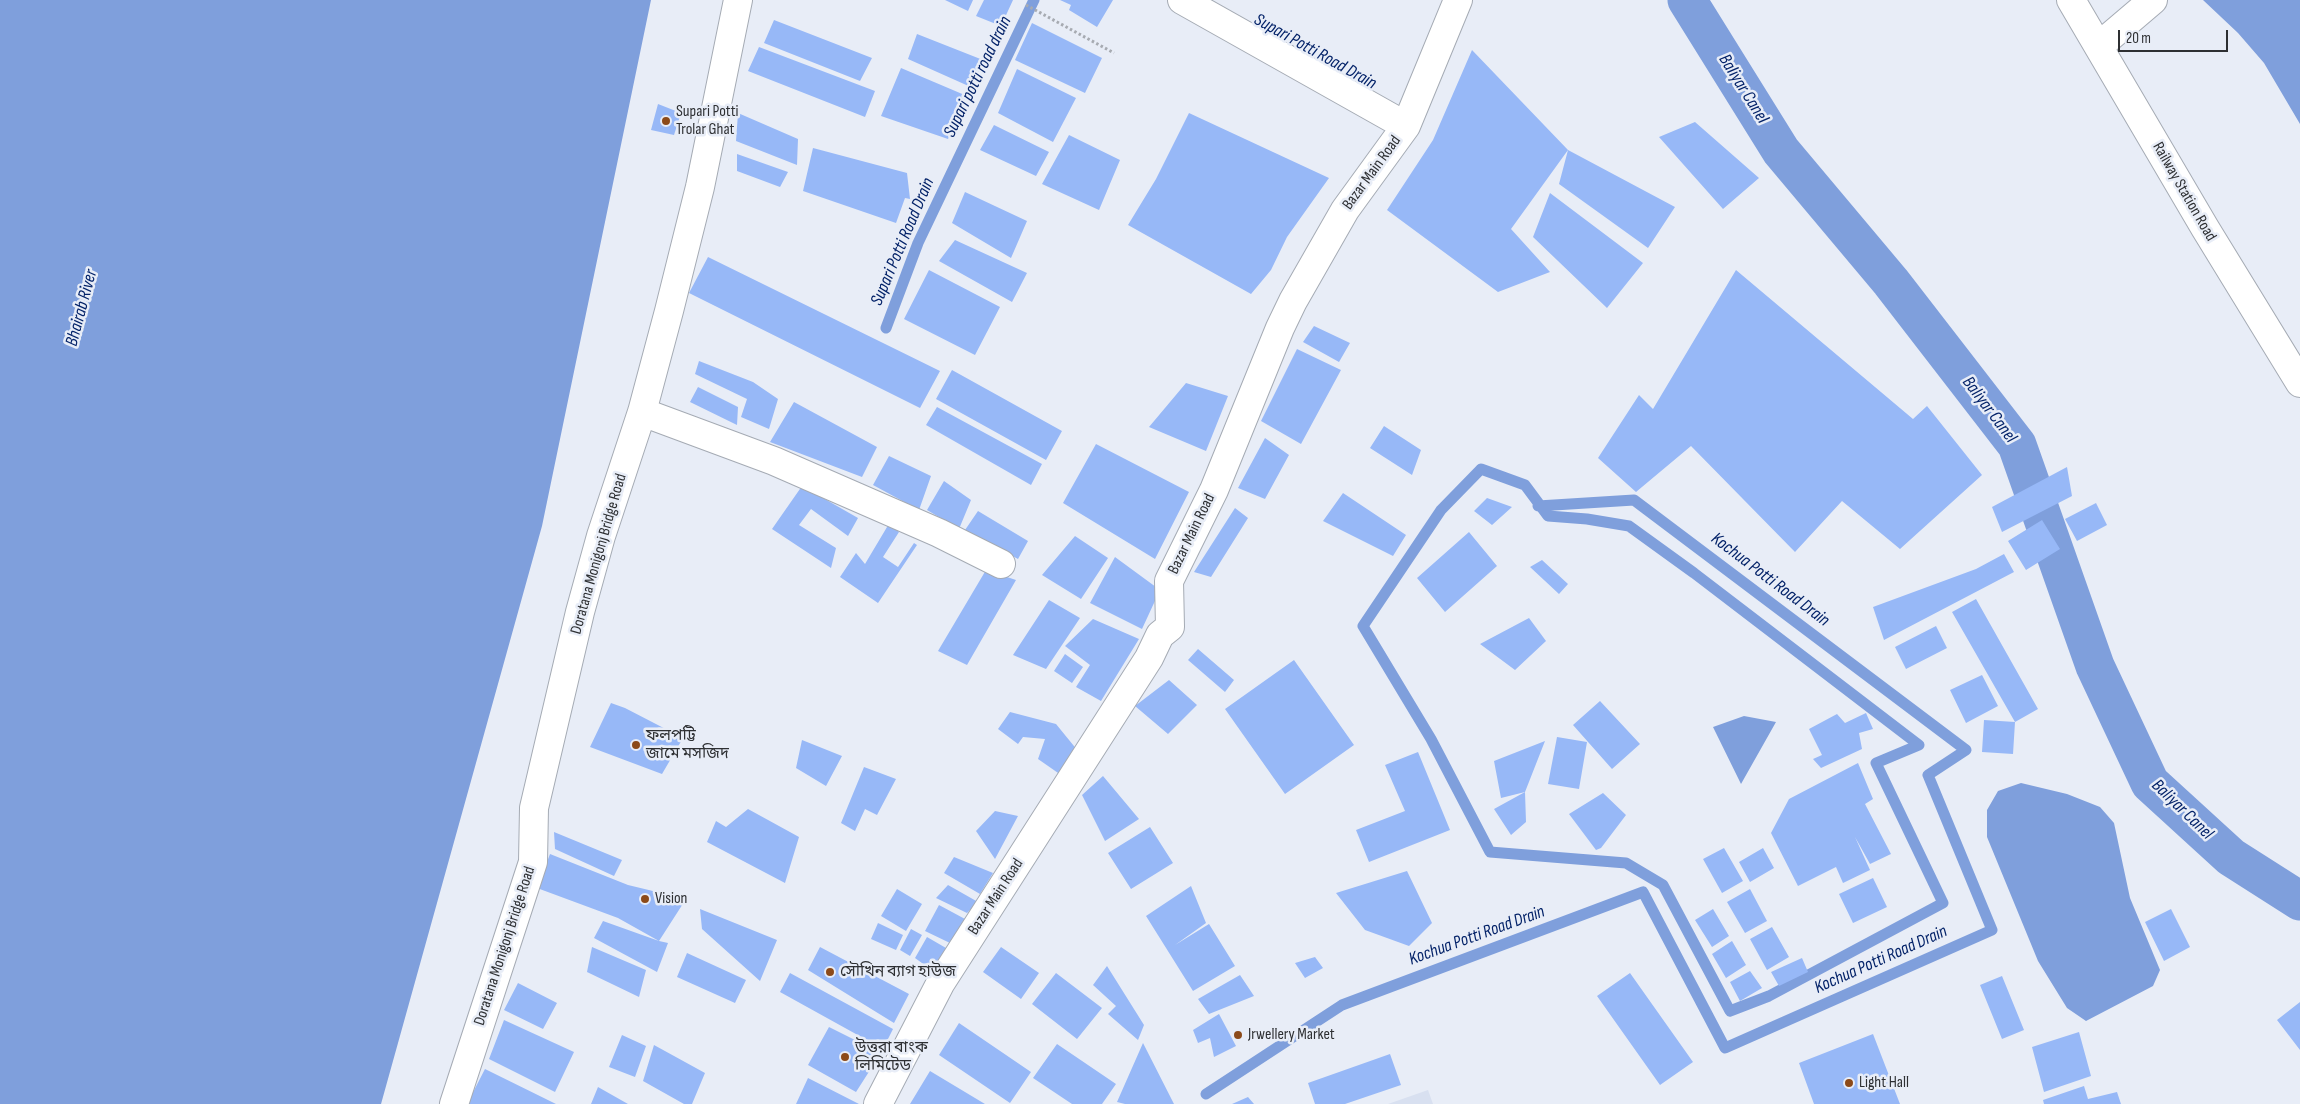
<!DOCTYPE html>
<html>
<head>
<meta charset="utf-8">
<style>
	body { margin:0 }
	#map { position:relative; width:2300px; height:1104px; overflow:hidden; background:#e8edf7; font-family:"Sofia Sans Condensed",sans-serif }
	canvas { display:block }
	.scale { position:absolute; left:2118px; top:30px; width:110px; height:22px; box-sizing:border-box; border:2px solid #2e3033; border-top:0; padding-left:6px; font-size:15px; line-height:18px; white-space:nowrap; color:#2e3033; -webkit-text-stroke:4px #e8edf7; paint-order:stroke }
</style>
</head>
<body>
<div id="map">
<canvas width="2300" height="1104"></canvas>
<div class="scale">20 m</div>
</div>
<script>
const ctx = document.querySelector('canvas').getContext('2d');
ctx.lineJoin = 'round';
function fill(path, color) { ctx.fillStyle = color; ctx.fill(path, 'evenodd'); }
const toPath = rows => new Path2D(rows.map(r => 'M' + r).join(''));
function trace(path, color, width, dash) { ctx.strokeStyle = color; ctx.lineWidth = width; ctx.lineCap = dash ? 'butt' : 'round'; ctx.setLineDash(dash || []); ctx.stroke(path); }
function drawText(font, color, halo, rows, align = 'center') {
  ctx.font = font + ' "Sofia Sans Condensed","Noto Sans Bengali",sans-serif'; ctx.lineWidth = 5; ctx.setLineDash([]); ctx.textBaseline = 'middle'; ctx.strokeStyle = halo; ctx.fillStyle = color; for (const [text, x, y, turn = 0] of rows) {
    ctx.save(); ctx.translate(x, y); ctx.rotate((+turn || 0) * Math.PI / 180); ctx.textAlign = isNaN(turn) ? turn : align; if (halo) ctx.strokeText(text, 0, 0); ctx.fillText(text, 0, 0); ctx.restore();
  }
}
fill(toPath([
	[1428,1090,1433,1104,1388,1104]
]), '#d8e0f0');
fill(toPath([
	[0,0,651,0,542,526,381,1104,0,1104],
	[2203,0,2300,0,2300,124,2264,63,2238,33],
	[1744,716,1776,722,1741,784,1713,727],
	[2021,783,2067,794,2100,807,2114,823,2130,898,2160,970,2153,986,2086,1021,2067,1008,2038,961,1987,837,1987,810,1998,791]
]), '#7f9fdc');
trace(toPath([
	[886,328,918,243,1034,0],
	[1481,469,1525,485,1548,516,1587,519,1629,526,1694,573,1919,745,1876,763,1943,903,1769,996,1730,1011,1663,885,1626,863,1490,852,1431,739,1363,626,1441,510,1481,469],
	[1206,1094,1342,1005,1643,892,1725,1048,1992,930,1928,775,1966,750,1634,500,1538,506]
]), '#7f9fdc', 11);
trace(toPath([
	[1687,0,1781,151,1891,282,2017,445,2095,666,2150,783,2231,857,2300,901]
]), '#7f9fdc', 39);
fill(toPath([
	[945,0,973,0,968,11],
	[984,0,1013,0,1001,26,976,16],
	[1060,0,1113,0,1097,27,1069,10,1071,5],
	[774,20,872,58,860,81,764,43],
	[1032,23,1102,58,1085,93,1015,60],
	[917,34,983,60,973,88,908,59],
	[759,47,875,91,865,117,748,71],
	[1472,50,1568,150,1675,207,1648,248,1559,184,1568,150,1511,229,1550,272,1498,292,1387,210,1433,140],
	[901,68,967,96,948,139,881,116],
	[1017,69,1076,98,1053,142,998,113],
	[658,104,681,113,674,135,651,130],
	[738,113,798,139,797,165,736,141],
	[1189,113,1329,178,1287,237,1271,270,1251,294,1128,225,1156,179],
	[1695,122,1759,178,1723,209,1659,137],
	[994,125,1049,152,1036,176,980,150],
	[1069,135,1120,160,1099,210,1042,184],
	[813,148,907,173,910,199,905,198,896,223,803,191],
	[737,154,788,172,780,187,737,171],
	[965,192,1027,221,1011,258,952,223],
	[1550,193,1643,263,1607,308,1533,237],
	[955,240,1027,273,1012,302,939,261],
	[708,257,940,371,920,408,689,293],
	[929,270,1000,307,975,355,904,319],
	[1736,270,1913,419,1927,406,1982,475,1900,549,1842,501,1795,552,1691,446,1636,492,1598,458,1639,395,1653,409],
	[1314,326,1350,343,1339,362,1303,342],
	[1297,349,1341,370,1301,444,1261,421],
	[699,361,753,382,778,399,769,429,741,417,747,399,695,374],
	[952,370,1062,431,1046,460,936,399],
	[1186,383,1228,396,1206,451,1149,427],
	[698,387,738,407,737,425,690,402],
	[794,402,877,447,862,477,770,442],
	[937,407,1042,464,1031,485,926,425],
	[1384,426,1421,450,1412,475,1370,448],
	[1265,438,1289,455,1265,499,1238,488],
	[1096,444,1189,492,1155,559,1063,503],
	[889,456,931,476,919,510,873,485],
	[2067,467,2072,496,2002,532,1992,507],
	[944,481,971,500,959,529,927,510],
	[802,486,858,518,848,536,811,509,799,525,836,548,831,568,772,529],
	[1343,493,1406,535,1393,556,1323,521],
	[1487,498,1512,507,1492,525,1474,511],
	[2096,503,2107,525,2077,541,2065,519],
	[1235,508,1248,518,1211,577,1194,572],
	[978,511,1028,541,1018,559,965,530],
	[2042,520,2060,549,2026,570,2008,541],
	[890,522,899,532,883,557,898,567,914,543,917,545,878,603,840,577,856,553,865,564],
	[1469,532,1497,566,1445,612,1417,578],
	[1075,536,1108,558,1081,599,1042,575],
	[2004,554,2014,572,1884,640,1873,607,1976,569],
	[1115,557,1160,590,1142,629,1090,603],
	[1542,560,1568,584,1559,594,1530,567],
	[986,570,1016,580,967,665,938,651],
	[1976,599,2038,709,2015,722,1952,612],
	[1049,600,1080,618,1046,669,1013,655],
	[1529,618,1546,641,1515,670,1480,644],
	[1093,619,1139,639,1101,701,1076,687,1090,665,1065,646],
	[1936,626,1947,648,1906,669,1895,647],
	[1198,649,1234,680,1225,692,1188,660],
	[1065,654,1083,667,1072,683,1054,671],
	[1294,660,1354,745,1285,794,1225,709],
	[1982,675,1998,706,1966,723,1950,690],
	[1169,680,1197,705,1168,734,1135,706],
	[1600,701,1640,744,1612,769,1573,725],
	[611,703,625,708,683,738,662,774,590,747],
	[1010,712,1056,724,1078,751,1061,775,1038,759,1045,739,1023,737,1018,744,998,729],
	[1866,713,1873,729,1859,733,1862,749,1821,768,1813,759,1822,755,1809,729,1837,714,1845,723],
	[1984,720,2015,722,2013,754,1982,752],
	[1557,737,1587,742,1579,789,1548,784],
	[802,740,842,756,826,786,796,768],
	[1545,741,1525,792,1501,798,1494,761],
	[1418,752,1450,830,1369,862,1356,830,1405,811,1385,765],
	[1858,763,1873,799,1865,804,1891,854,1870,864,1855,837,1870,870,1843,883,1836,867,1798,886,1771,833,1789,799],
	[864,767,896,779,877,815,865,809,855,831,841,823],
	[1103,776,1139,819,1105,841,1082,795],
	[1525,792,1526,822,1511,835,1494,809],
	[1603,793,1626,815,1601,848,1596,850,1569,814],
	[748,809,799,837,785,883,707,842,716,821,726,827],
	[995,811,1018,816,995,859,976,831],
	[1150,827,1173,863,1131,889,1108,853],
	[554,832,622,860,614,876,555,849],
	[1724,848,1743,881,1722,893,1703,859],
	[1763,848,1774,868,1750,882,1739,862],
	[550,854,628,885,686,899,659,941,668,943,657,972,594,938,603,921,659,941,618,918,537,888],
	[954,857,993,873,980,894,944,873],
	[1407,871,1432,923,1409,946,1365,930,1336,893],
	[1873,878,1887,907,1853,923,1839,894],
	[948,885,978,902,967,913,936,898],
	[1191,886,1206,923,1175,945,1209,924,1235,966,1193,991,1146,916],
	[897,889,922,904,906,931,881,916],
	[1750,889,1767,921,1745,933,1727,902],
	[939,905,965,919,950,943,925,931],
	[700,909,777,940,760,981,702,929],
	[1713,909,1729,936,1712,947,1695,920],
	[2171,909,2190,947,2164,961,2145,922],
	[878,923,903,935,896,950,871,939],
	[1772,927,1789,957,1767,970,1750,939],
	[911,929,922,935,910,956,900,950],
	[927,937,946,948,933,971,915,958],
	[1732,941,1746,965,1726,978,1712,954],
	[592,947,646,970,639,997,587,972],
	[820,947,909,994,894,1023,808,970],
	[1001,947,1039,973,1021,999,983,972],
	[687,953,746,980,735,1003,677,977],
	[1315,957,1323,968,1305,978,1295,963],
	[1802,958,1808,972,1779,986,1771,972],
	[1107,966,1144,1025,1138,1040,1108,1014,1116,1006,1093,985],
	[1750,971,1762,988,1740,1001,1730,982],
	[790,973,893,1029,883,1049,780,992],
	[1056,973,1102,1008,1077,1039,1032,1004],
	[1630,973,1693,1062,1660,1085,1597,996],
	[1240,975,1254,996,1209,1014,1198,999],
	[2002,976,2024,1030,2002,1039,1980,985],
	[518,983,557,1003,543,1029,504,1010],
	[2300,1002,2300,1050,2277,1020],
	[1219,1014,1236,1046,1214,1057,1210,1038,1198,1043,1193,1030],
	[504,1020,574,1052,555,1092,489,1059],
	[959,1023,1031,1072,1010,1103,939,1055],
	[829,1027,881,1053,856,1092,808,1065],
	[2079,1032,2091,1076,2044,1092,2032,1047],
	[1873,1034,1900,1104,1814,1104,1799,1063],
	[622,1035,646,1046,635,1077,609,1067],
	[1143,1043,1174,1104,1125,1104,1117,1102],
	[1057,1044,1116,1084,1102,1104,1072,1104,1033,1078],
	[654,1045,705,1073,692,1104,684,1104,643,1081],
	[1390,1054,1401,1085,1345,1104,1315,1104,1308,1083],
	[485,1069,556,1104,467,1104],
	[930,1071,985,1104,910,1104],
	[808,1078,859,1104,796,1104],
	[2084,1086,2088,1099,2117,1092,2121,1104,2044,1104,2043,1100],
	[598,1087,628,1104,591,1104],
	[1248,1097,1254,1104,1232,1104]
]), '#97b8f7');
const street = toPath([
	[2099,46,2153,0]
]);
const secondary = toPath([
	[1182,0,1406,126],
	[2071,0,2205,228,2300,383],
	[642,412,774,461,939,533,1001,564],
	[454,1104,533,862,534,808,580,612,601,536,642,412,669,311,700,187,738,0],
	[878,1104,940,984,1149,658,1160,635,1170,627,1169,581,1214,490,1280,328,1293,301,1345,210,1406,126,1458,0]
]);
trace(street, '#a5abb4', 30);
trace(secondary, '#a5abb4', 30);
trace(toPath([
	[1026,5,1114,53]
]), '#a7abb2', 3, [2.5, 2.5]);
trace(street, '#fff', 28);
trace(secondary, '#fff', 28);
for (const [x, y, r, color] of [
	[666,121,5,"#8c4a19"],
	[636,745,5,"#8c4a19"],
	[645,899,5,"#8c4a19"],
	[830,972,5,"#8c4a19"],
	[1238,1035,5,"#8c4a19"],
	[845,1057,5,"#8c4a19"],
	[1849,1083,5,"#8c4a19"]
]) { const dot = new Path2D(); dot.arc(x, y, r, 0, 2 * Math.PI); ctx.fillStyle = color; ctx.fill(dot); trace(dot, '#e8edf7', 2); }
drawText('16px', '#2e3033', '#e8edf7', [
	["Supari Potti",676,112],
	["Trolar Ghat",676,130],
	["ফলপট্টি",646,736],
	["জামে মসজিদ",646,754],
	["Vision",655,899],
	["সৌখিন ব্যাগ হাউজ",840,972],
	["Jrwellery Market",1248,1035],
	["উত্তরা বাংক",855,1048],
	["লিমিটেড",855,1066],
	["Light Hall",1859,1083]
], 'left');
drawText('16px', '#2e3033', '#e8edf7', [
	["Bazar Main Road",1372,173,-54],
	["Railway Station Road",2184,192,60],
	["Bazar Main Road",1192,534,-64],
	["Doratana Monigonj Bridge Road",599,554,-74],
	["Bazar Main Road",996,897,-57],
	["Doratana Monigonj Bridge Road",505,946,-72]
]);
drawText('italic 18px', '#042369', '#e8edf7', [
	["Supari Potti Road Drain",1315,52,29],
	["Supari potti road drain",978,77,-64],
	["Baliyar Canel",1743,89,58],
	["Supari Potti Road Drain",903,242,-67],
	["Bhairab River",82,308,-75],
	["Baliyar Canel",1989,410,53],
	["Kochua Potti Road Drain",1770,580,37],
	["Baliyar Canel",2182,810,44],
	["Kochua Potti Road Drain",1477,936,-20],
	["Kochua Potti Road Drain",1881,960,-24]
]);
</script>
</body>
</html>
